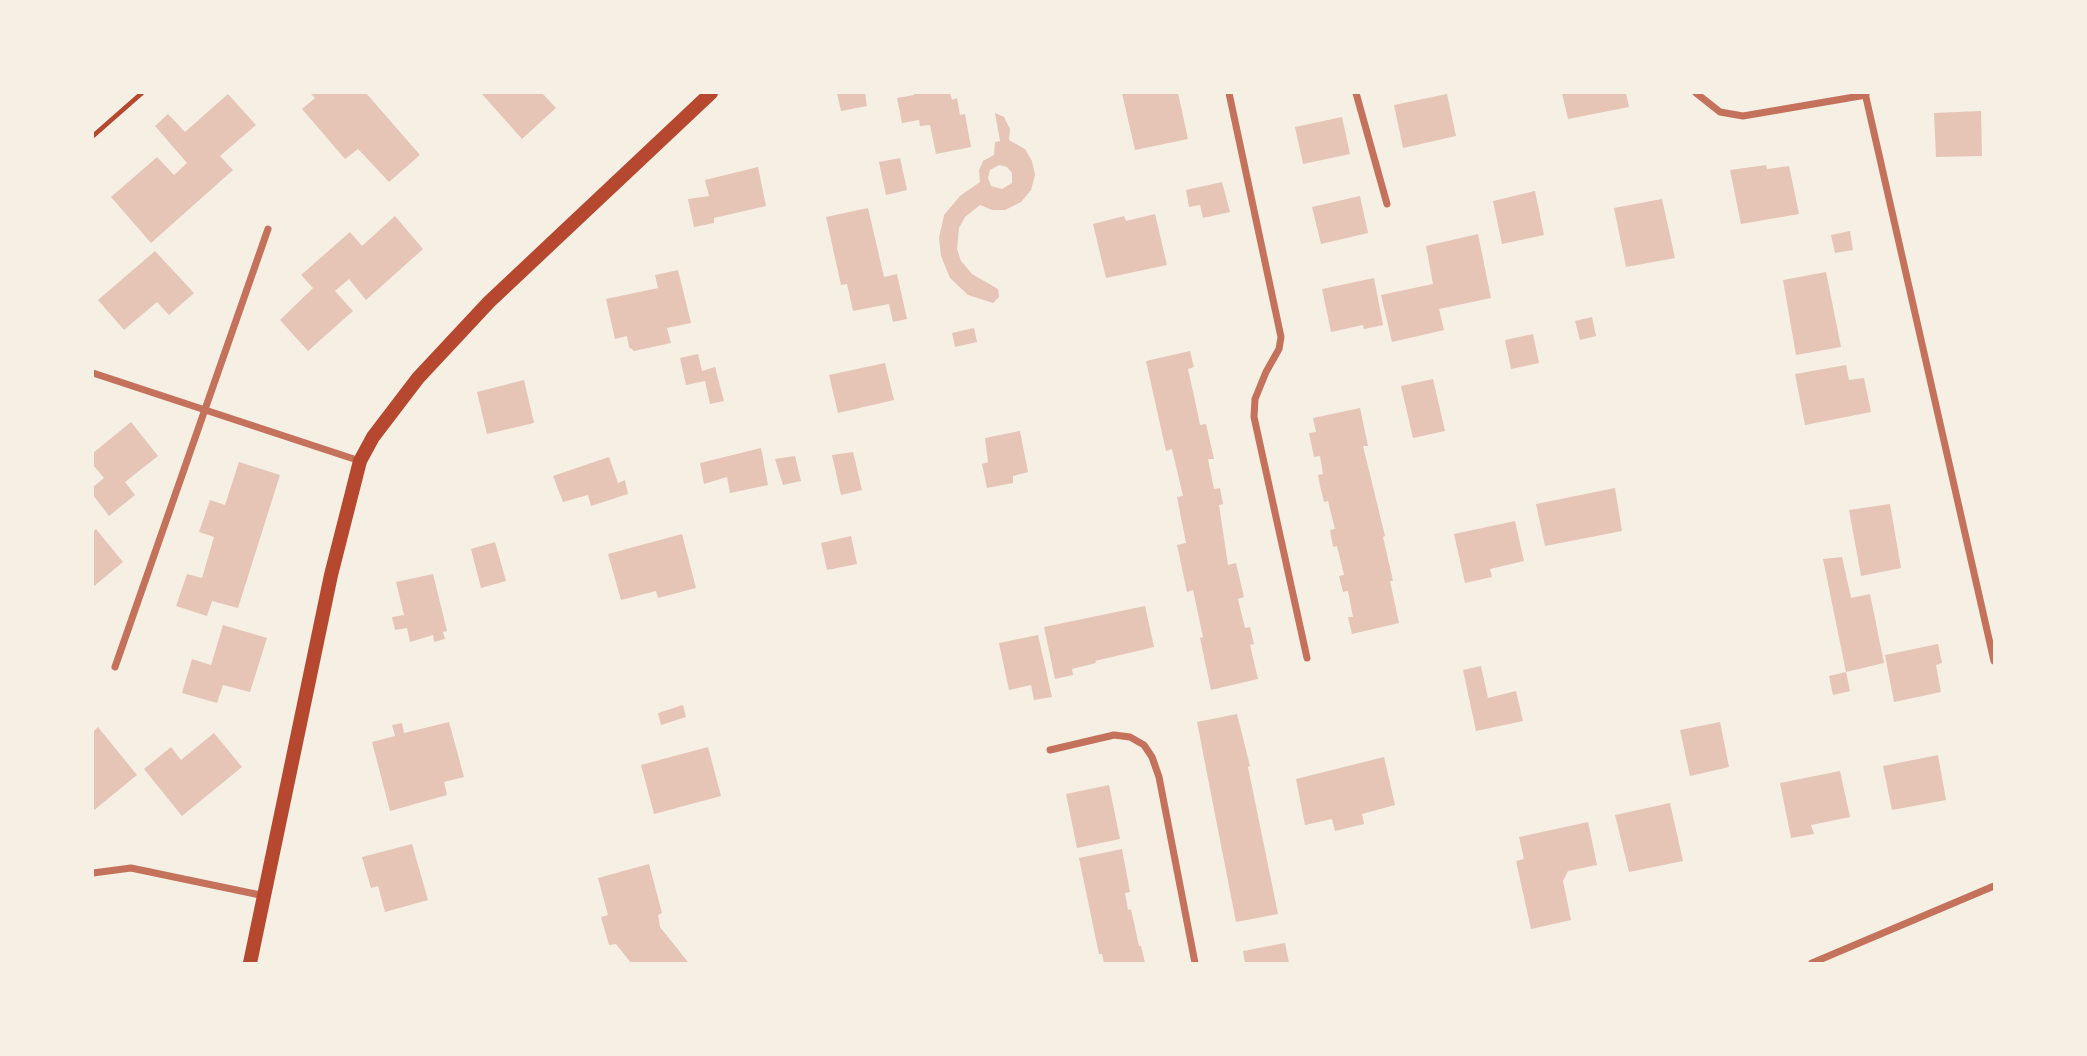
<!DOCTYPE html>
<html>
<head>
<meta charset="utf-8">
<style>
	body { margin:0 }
	#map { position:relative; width:2087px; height:1056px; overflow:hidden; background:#f6efe4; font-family:Jost,sans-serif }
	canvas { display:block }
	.frame { position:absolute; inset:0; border:94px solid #f6efe4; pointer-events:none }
</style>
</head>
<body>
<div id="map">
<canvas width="2087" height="1056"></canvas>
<div class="frame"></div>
</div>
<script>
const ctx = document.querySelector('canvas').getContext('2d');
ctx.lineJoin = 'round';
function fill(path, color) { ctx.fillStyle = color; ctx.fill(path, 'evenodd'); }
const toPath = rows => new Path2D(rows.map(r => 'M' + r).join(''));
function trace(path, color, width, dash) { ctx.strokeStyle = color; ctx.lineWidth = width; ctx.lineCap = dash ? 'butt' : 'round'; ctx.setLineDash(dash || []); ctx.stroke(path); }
fill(toPath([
	[310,93,366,93,420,155,389,182,358,149,345,159,302,109,315,98],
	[481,93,542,93,556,108,522,139],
	[837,93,865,93,867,106,841,111],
	[914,93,950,93,952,100,957,98,960,115,965,114,971,147,936,154,930,125,920,126,919,120,902,123,897,98,914,95],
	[1122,93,1178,93,1188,139,1135,150],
	[1562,93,1626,93,1629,107,1568,119],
	[228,94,256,125,220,156,233,170,151,243,111,197,157,157,174,175,187,163,155,126,168,114,185,132],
	[1447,94,1456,136,1403,148,1394,105],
	[1981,111,1982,156,1936,157,1934,113],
	[995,113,1004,117,1010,129,1009,140,1025,149,1032,161,1035,175,1031,190,1021,202,1005,210,992,210,980,205,965,217,959,228,957,249,961,261,972,274,998,289,999,297,993,303,968,295,950,278,941,256,939,238,944,215,960,196,980,182,979,170,981,166,983,161,994,155,995,142,1000,141],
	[999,165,1007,167,1012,173,1012,183,1002,189,991,186,988,178,990,170],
	[1342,117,1350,154,1303,164,1295,127],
	[900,158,907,190,886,195,879,162],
	[1766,165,1767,169,1789,166,1799,214,1741,224,1730,170],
	[758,167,766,206,714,218,714,223,694,227,688,199,709,196,705,180],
	[1222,182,1230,212,1203,218,1200,205,1189,207,1186,190],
	[1535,191,1544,235,1502,244,1493,201],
	[1360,196,1368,233,1321,244,1312,207],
	[1662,199,1675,258,1626,267,1614,208],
	[868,208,884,277,897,274,907,319,893,322,889,304,853,311,847,284,841,285,826,217],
	[1155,214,1167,265,1106,278,1093,224,1124,216,1126,221],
	[395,216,423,249,366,300,349,279,335,291,353,311,308,351,280,320,313,288,301,275,350,232,362,246],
	[1850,231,1853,250,1835,253,1831,235],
	[1478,234,1491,298,1439,309,1444,330,1392,342,1381,295,1433,284,1426,246],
	[155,251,194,293,169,315,157,302,124,330,98,300],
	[678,270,691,323,667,328,671,343,634,351,629,347,627,336,615,339,606,299,658,288,655,275],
	[1826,272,1841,347,1796,355,1783,280],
	[1374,278,1383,325,1364,329,1363,325,1331,332,1322,289],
	[1592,317,1596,336,1580,340,1575,321],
	[974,328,977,342,955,347,952,333],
	[1533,334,1539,363,1511,369,1505,340],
	[1190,351,1194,367,1188,369,1194,396,1200,425,1206,424,1214,459,1208,459,1214,489,1220,488,1223,504,1219,505,1228,565,1236,563,1244,597,1238,599,1245,628,1250,627,1254,644,1250,645,1258,679,1211,690,1200,638,1203,637,1193,590,1187,592,1177,545,1186,543,1177,497,1183,496,1172,449,1166,451,1146,361],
	[698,354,702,371,715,367,724,401,710,404,705,381,686,385,680,358],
	[885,363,894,400,838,413,829,375],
	[1846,365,1849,380,1864,378,1871,412,1805,425,1795,374],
	[1433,379,1445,431,1413,438,1401,386],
	[524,380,534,423,487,434,477,392],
	[1360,408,1368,446,1363,446,1385,536,1383,537,1393,581,1390,581,1399,623,1352,634,1348,617,1353,617,1348,591,1343,592,1339,576,1344,575,1337,546,1333,547,1330,530,1335,529,1328,501,1324,502,1320,486,1318,475,1323,474,1320,456,1314,457,1309,433,1316,432,1313,418],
	[131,422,158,456,125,482,135,495,109,516,93,495,93,487,104,478,93,465,93,453],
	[1020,431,1028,472,1013,476,1013,483,987,488,982,464,988,462,985,438],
	[761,448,768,485,730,493,727,477,704,484,700,463],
	[853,452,862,490,841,495,832,455],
	[795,456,801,481,783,485,775,459],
	[609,457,618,483,625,480,628,494,591,506,588,495,563,502,553,476],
	[239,462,280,475,238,608,212,601,207,616,176,606,187,574,202,578,214,537,199,532,210,500,225,505],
	[1615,488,1622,531,1545,546,1536,504],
	[1890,504,1901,568,1861,576,1849,510],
	[1515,521,1524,561,1490,569,1492,577,1465,583,1454,534],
	[96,529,123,562,93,587,93,532],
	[682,534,696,588,658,598,656,591,621,600,608,554],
	[851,536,857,564,827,570,821,543],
	[495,542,506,581,481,588,471,549],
	[1842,557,1851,598,1870,594,1884,663,1846,672,1850,691,1833,695,1829,676,1846,672,1823,559],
	[433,574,447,631,443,632,445,639,434,642,433,635,410,642,407,628,395,630,392,617,404,615,396,582],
	[1145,606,1154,647,1095,661,1096,663,1072,669,1073,675,1055,679,1044,627],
	[223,625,267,638,250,692,223,685,217,703,182,693,192,659,211,665],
	[1038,635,1052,697,1034,700,1031,685,1009,690,999,643],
	[1938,644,1942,663,1936,665,1941,692,1894,702,1885,655],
	[1481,666,1488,698,1516,691,1523,721,1476,731,1463,670],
	[683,705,686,717,661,725,658,713],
	[1237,714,1250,766,1248,767,1278,914,1236,922,1197,722],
	[449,722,464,777,444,782,447,795,390,811,372,742,395,736,392,725,402,723,404,733],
	[1720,722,1729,767,1690,776,1680,730],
	[98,727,137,775,93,811,93,732],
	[214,733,242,767,182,816,144,769,171,747,181,760],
	[708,747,721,796,654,814,641,765],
	[1938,755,1946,800,1892,810,1883,766],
	[1384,757,1395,805,1362,814,1364,824,1335,831,1332,819,1305,825,1296,779],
	[1840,771,1850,817,1811,825,1814,834,1791,838,1780,783],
	[1109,785,1120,839,1077,848,1066,794],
	[1670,803,1683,861,1629,872,1615,815],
	[1588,822,1597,865,1568,871,1563,881,1571,920,1531,929,1516,861,1524,859,1519,837],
	[412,844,428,900,385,912,378,886,371,888,362,857],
	[1122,849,1130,892,1125,893,1128,910,1131,909,1139,946,1141,946,1145,963,1104,963,1102,954,1099,954,1079,858],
	[649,864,662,913,658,915,660,927,688,962,686,963,631,963,616,944,609,945,601,917,608,915,598,878],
	[1285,943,1289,963,1245,963,1243,951]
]), '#e6c5b7');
trace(toPath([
	[93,136,142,93]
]), '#b5482f', 4.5);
trace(toPath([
	[1229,93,1281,337,1279,349,1266,372,1255,399,1254,417,1307,658],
	[1356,93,1387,204],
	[1696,93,1720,112,1743,116,1866,95],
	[1865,93,1994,661],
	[93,373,360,461],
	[115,667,268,229],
	[1050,750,1114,735,1130,737,1144,745,1152,757,1159,777,1195,963],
	[93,873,131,868,265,896],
	[1812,963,1994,886]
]), '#c5725c', 7);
trace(toPath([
	[250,963,331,575,360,461,373,437,418,378,489,302,711,93]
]), '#b5482f', 14);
</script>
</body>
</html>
